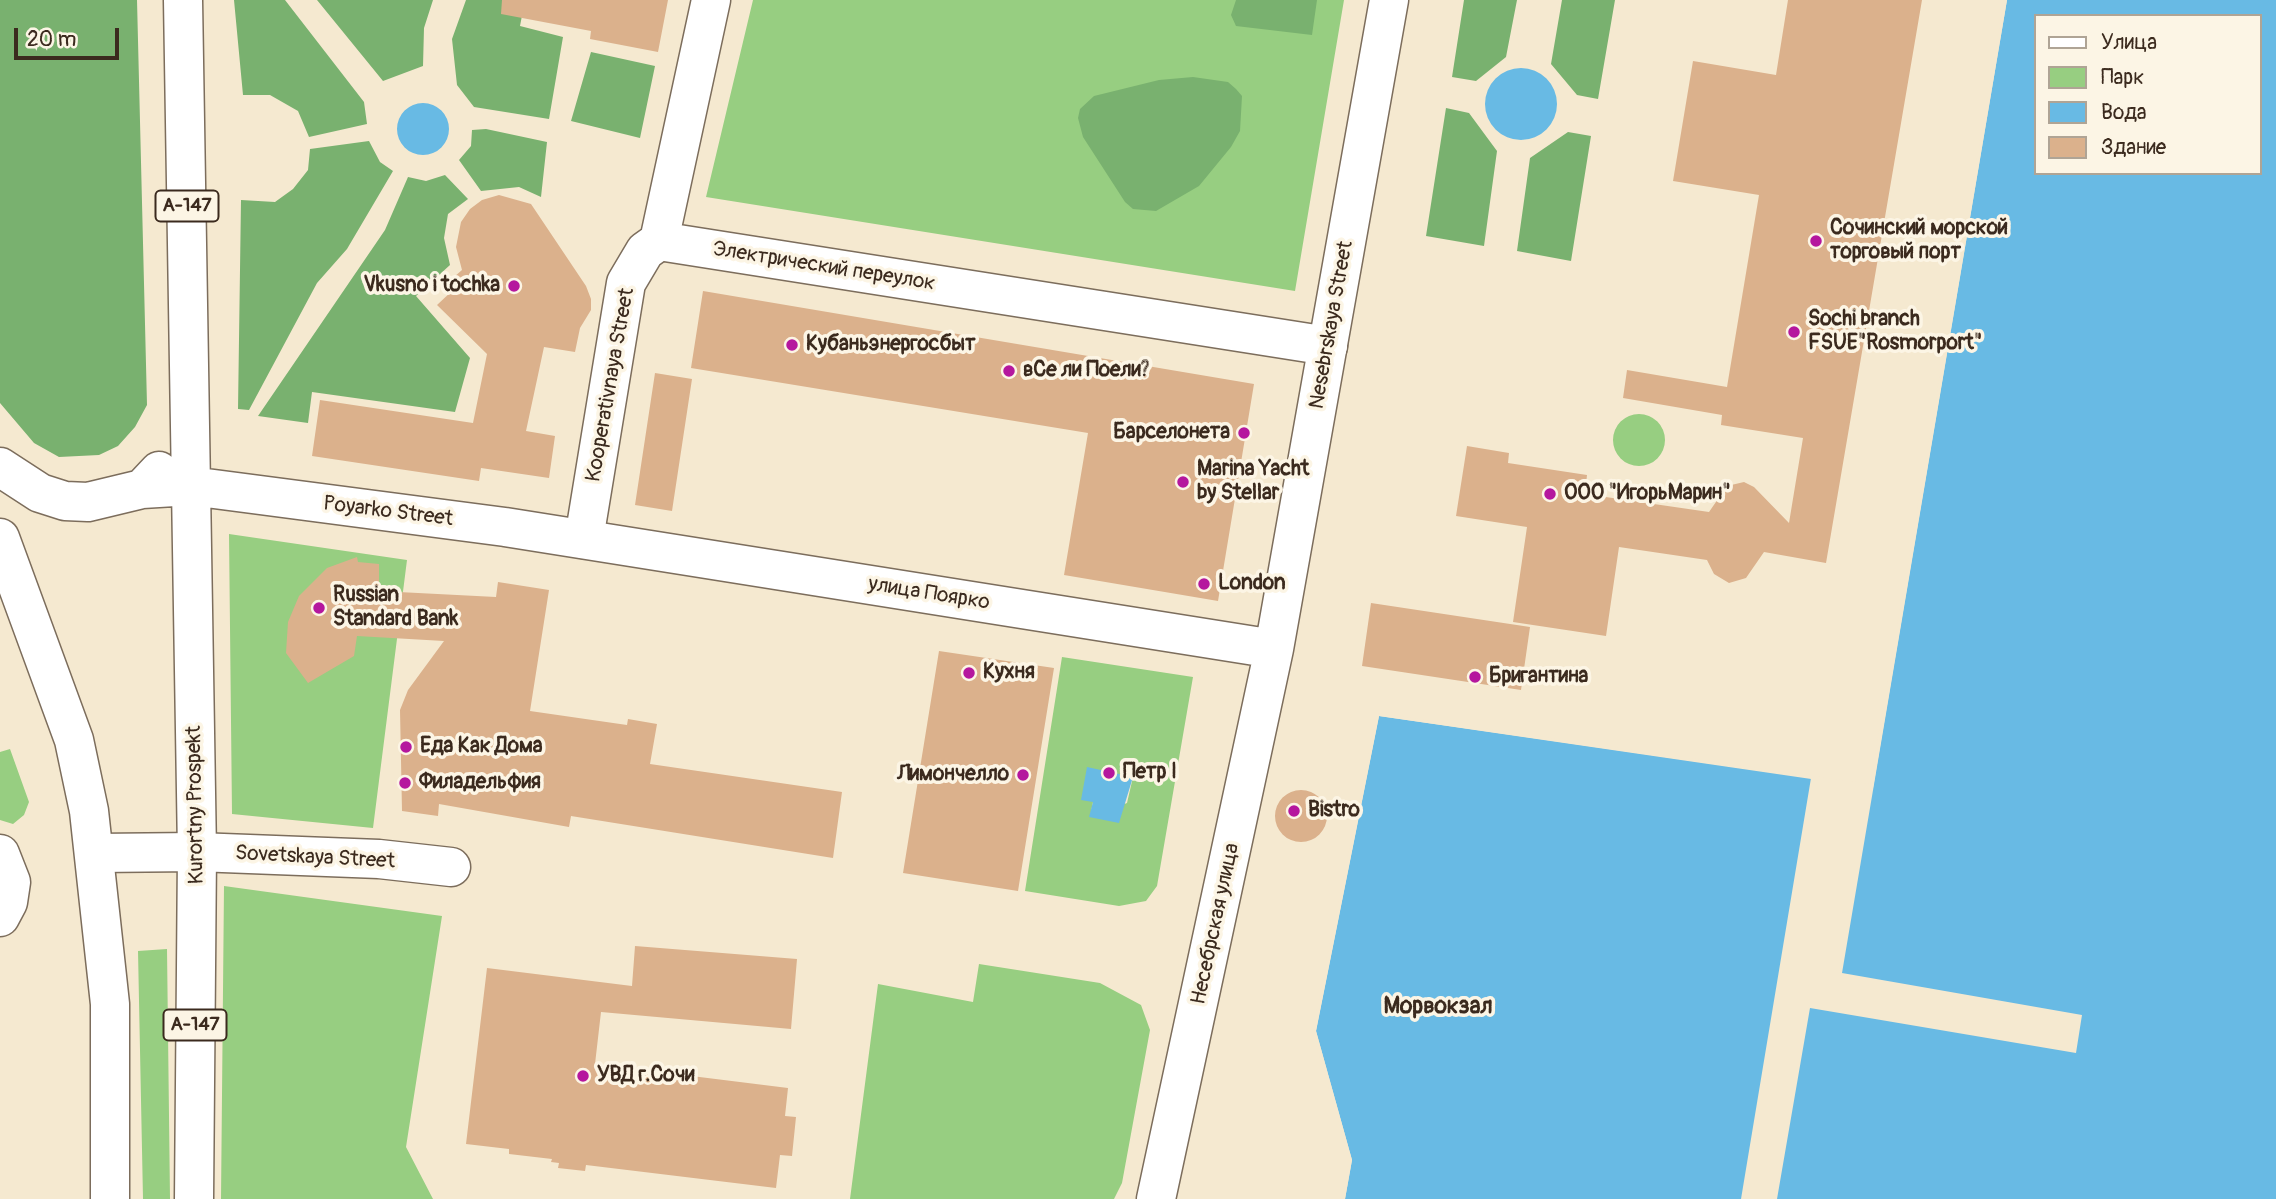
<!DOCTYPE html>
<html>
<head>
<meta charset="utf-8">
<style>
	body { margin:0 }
	#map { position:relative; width:2276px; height:1199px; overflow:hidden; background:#f5e9d0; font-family:Pangolin,sans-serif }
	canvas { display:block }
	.legend { position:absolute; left:2034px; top:14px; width:228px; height:161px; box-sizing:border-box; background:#fcf5e5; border:2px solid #afa495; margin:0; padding:9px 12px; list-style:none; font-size:21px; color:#3b2a1e }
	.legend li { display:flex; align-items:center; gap:14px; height:35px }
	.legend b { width:35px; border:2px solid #afa495 }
	.scale { position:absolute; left:14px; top:28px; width:105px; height:32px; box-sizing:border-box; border:4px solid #3b2a1e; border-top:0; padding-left:9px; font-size:21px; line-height:24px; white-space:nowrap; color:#3b2a1e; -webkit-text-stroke:5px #fcf5e5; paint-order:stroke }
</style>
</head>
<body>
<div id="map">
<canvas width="2276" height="1199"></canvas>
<ul class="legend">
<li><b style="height:9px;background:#fff"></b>Улица</li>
<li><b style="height:19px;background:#97ce81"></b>Парк</li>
<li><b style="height:19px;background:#68bae4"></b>Вода</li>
<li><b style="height:19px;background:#dbb18c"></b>Здание</li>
</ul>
<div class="scale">20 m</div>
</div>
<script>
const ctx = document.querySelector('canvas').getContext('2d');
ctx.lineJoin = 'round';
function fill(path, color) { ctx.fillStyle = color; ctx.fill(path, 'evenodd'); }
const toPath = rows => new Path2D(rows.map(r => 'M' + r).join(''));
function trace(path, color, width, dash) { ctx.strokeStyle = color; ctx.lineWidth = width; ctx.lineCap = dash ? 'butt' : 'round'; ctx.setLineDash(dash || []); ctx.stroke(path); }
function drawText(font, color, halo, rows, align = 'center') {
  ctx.font = font + ' Pangolin,sans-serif'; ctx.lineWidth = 7; ctx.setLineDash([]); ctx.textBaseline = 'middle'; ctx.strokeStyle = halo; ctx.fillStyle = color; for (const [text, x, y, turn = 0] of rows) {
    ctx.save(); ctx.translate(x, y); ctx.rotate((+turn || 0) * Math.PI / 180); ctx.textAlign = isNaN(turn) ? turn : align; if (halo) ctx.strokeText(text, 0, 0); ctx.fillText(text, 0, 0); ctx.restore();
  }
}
fill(toPath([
	[753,0,1344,0,1295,291,706,197],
	'1613 440a26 26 0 1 1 52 0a26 26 0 1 1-52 0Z',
	[229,534,407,560,373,828,232,814],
	[1062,657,1193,677,1157,886,1146,901,1119,906,1025,891],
	[1133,777,1127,803,1090,817,1093,802],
	[10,749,29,802,24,815,13,824,0,820,0,752],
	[224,886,442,916,406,1147,433,1199,221,1199],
	[167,949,170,1199,143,1199,138,951],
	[979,964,1100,983,1141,1005,1150,1030,1122,1183,1114,1199,850,1199,878,984,973,1002]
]), '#97ce81');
fill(toPath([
	[0,0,137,0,147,405,135,427,118,446,99,455,59,457,34,443,0,403],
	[234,0,285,0,364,102,367,124,309,137,298,111,270,95,243,95],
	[317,0,433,0,424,28,423,66,383,81],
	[466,0,525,0,520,26,563,37,549,119,474,107,457,85,452,39],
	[1236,0,1317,0,1312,35,1236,26,1231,15],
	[1464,0,1517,0,1506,57,1476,81,1452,77],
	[1562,0,1615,0,1598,99,1577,95,1551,64],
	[591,52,655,66,640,138,571,121],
	[1193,77,1228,82,1236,89,1242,96,1240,131,1231,147,1199,186,1156,211,1133,209,1125,202,1083,137,1078,118,1080,109,1094,96,1159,80],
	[1446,108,1469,113,1497,151,1484,246,1426,236],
	[486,129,547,142,541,197,519,187,481,191,459,160,471,146,472,130],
	[1568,132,1591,136,1571,261,1517,251,1530,158],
	[369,141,380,162,393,171,347,249,317,283,249,410,238,409,241,200,275,202,293,189,308,170,310,149],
	[445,175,468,199,448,214,444,238,450,265,416,296,470,358,455,412,312,392,308,423,258,416,385,230,408,177,426,181]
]), '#79b16f');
fill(toPath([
	[2007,0,2276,0,2276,1199,1345,1199,1352,1160,1316,1031,1379,716,1873,788],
	[2036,16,2260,16,2260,173,2036,173],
	'1485 104a36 36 0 1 1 72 0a36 36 0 1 1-72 0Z',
	'397 129a26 26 0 1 1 52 0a26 26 0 1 1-52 0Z',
	[1087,767,1133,777,1119,823,1089,817,1093,802,1081,800]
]), '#68bae4');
fill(toPath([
	[2004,0,2007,0,1842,973,2082,1015,2076,1053,1810,1008,1777,1199,1741,1199,1811,778,1379,716,1316,1031,1352,1160,1345,1199,1341,1199,1349,1160,1312,1030,1377,713,1870,784]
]), '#f5e9d0');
fill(toPath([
	[502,0,668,0,658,52,590,39,591,31,501,14],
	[1788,0,1922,0,1826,563,1764,552,1746,578,1729,583,1714,574,1707,560,1619,547,1606,636,1513,622,1527,527,1456,516,1467,446,1509,453,1508,463,1587,475,1585,494,1709,512,1727,486,1744,482,1754,487,1789,523,1803,438,1721,425,1722,415,1623,398,1627,370,1727,387,1759,195,1673,181,1693,61,1776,75],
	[499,195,531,204,586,286,591,299,591,310,580,328,575,352,544,347,526,431,555,436,549,478,481,468,479,481,312,456,320,400,473,423,487,354,437,305,453,290,447,283,462,270,456,247,461,222,470,209,482,200],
	[703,291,1254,384,1218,601,1064,575,1088,433,691,368],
	[655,373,692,379,672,511,635,505],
	[357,557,358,562,379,564,379,591,496,597,498,582,549,590,530,711,627,725,628,719,657,724,650,764,842,792,833,858,571,816,569,827,439,804,438,816,402,811,400,710,408,690,444,641,357,636,354,656,308,683,286,653,288,622,299,596,327,568],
	[1371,603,1530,627,1521,690,1362,666],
	[939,651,1054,668,1018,891,903,873],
	'1275 816a26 26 0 1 1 52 0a26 26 0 1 1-52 0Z',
	[635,946,797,959,791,1029,601,1012,595,1064,788,1088,785,1116,796,1117,792,1156,780,1155,776,1188,586,1165,585,1171,558,1168,559,1163,551,1162,552,1159,509,1154,509,1149,466,1144,487,968,632,986]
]), '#dbb18c');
const minor = toPath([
	[659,241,1328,346],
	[584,539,626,283,645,251,659,241,711,0],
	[96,853,197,852,379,859,451,867],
	[0,854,11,882,8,902,0,917]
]);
const major = toPath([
	[183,0,197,852,194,1199],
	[0,467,40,493,65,501,88,502,142,489,159,471],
	[142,489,191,486,505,527,1274,649],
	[0,538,74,740,89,811,110,1004,110,1199],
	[1156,1199,1274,649,1389,0]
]);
trace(minor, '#7c6d5c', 41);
trace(major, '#7c6d5c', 41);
trace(minor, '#fff', 38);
trace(major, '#fff', 38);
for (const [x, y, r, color] of [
	[1816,241,7,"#b5179e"],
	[514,286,7,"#b5179e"],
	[1794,332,7,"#b5179e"],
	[792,345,7,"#b5179e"],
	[1009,371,7,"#b5179e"],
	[1244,433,7,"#b5179e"],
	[1183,482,7,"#b5179e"],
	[1550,494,7,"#b5179e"],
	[1204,584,7,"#b5179e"],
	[319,608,7,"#b5179e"],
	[969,673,7,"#b5179e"],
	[1475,677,7,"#b5179e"],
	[406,747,7,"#b5179e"],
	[1109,773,7,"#b5179e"],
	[1023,775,7,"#b5179e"],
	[405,783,7,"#b5179e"],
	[1294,811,7,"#b5179e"],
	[583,1076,7,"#b5179e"]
]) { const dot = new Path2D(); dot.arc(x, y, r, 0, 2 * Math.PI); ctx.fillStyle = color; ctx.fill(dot); trace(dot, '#fcf5e5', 2.5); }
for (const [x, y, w] of [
	[187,206,63],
	[195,1025,63]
]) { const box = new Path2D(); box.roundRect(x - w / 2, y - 15.5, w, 31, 5); ctx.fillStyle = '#fcf5e5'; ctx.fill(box); trace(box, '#3b2a1e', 2); }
drawText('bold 19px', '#3b2a1e', null, [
	["А-147",187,206],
	["А-147",195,1025]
]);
drawText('bold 21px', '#3b2a1e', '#fcf5e5', [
	["Сочинский морской",1830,229],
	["торговый порт",1830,253],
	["Vkusno i tochka",500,286,"right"],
	["Sochi branch",1808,320],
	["FSUE\"Rosmorport\"",1808,344],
	["Кубаньэнергосбыт",806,345],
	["вСе ли Поели?",1023,371],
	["Барселонета",1230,433,"right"],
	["Marina Yacht",1197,470],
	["by Stellar",1197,494],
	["ООО \"ИгорьМарин\"",1564,494],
	["London",1218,584],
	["Russian",333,596],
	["Standard Bank",333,620],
	["Кухня",983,673],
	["Бригантина",1489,677],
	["Еда Как Дома",420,747],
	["Петр I",1123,773],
	["Лимончелло",1009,775,"right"],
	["Филадельфия",419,783],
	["Bistro",1308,811],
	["УВД г.Сочи",597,1076]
], 'left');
drawText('21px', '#3b2a1e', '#fcf5e5', [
	["Электрический переулок",824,267,9],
	["Nesebrskaya Street",1332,325,-80],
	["Kooperativnaya Street",611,385,-80],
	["Poyarko Street",388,512,7],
	["улица Поярко",929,594,9],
	["Kurortny Prospekt",196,805,-91],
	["Sovetskaya Street",315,858,3],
	["Несебрская улица",1216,924,-78]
]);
drawText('bold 23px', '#3b2a1e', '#fcf5e5', [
	["Морвокзал",1438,1007]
]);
</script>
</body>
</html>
